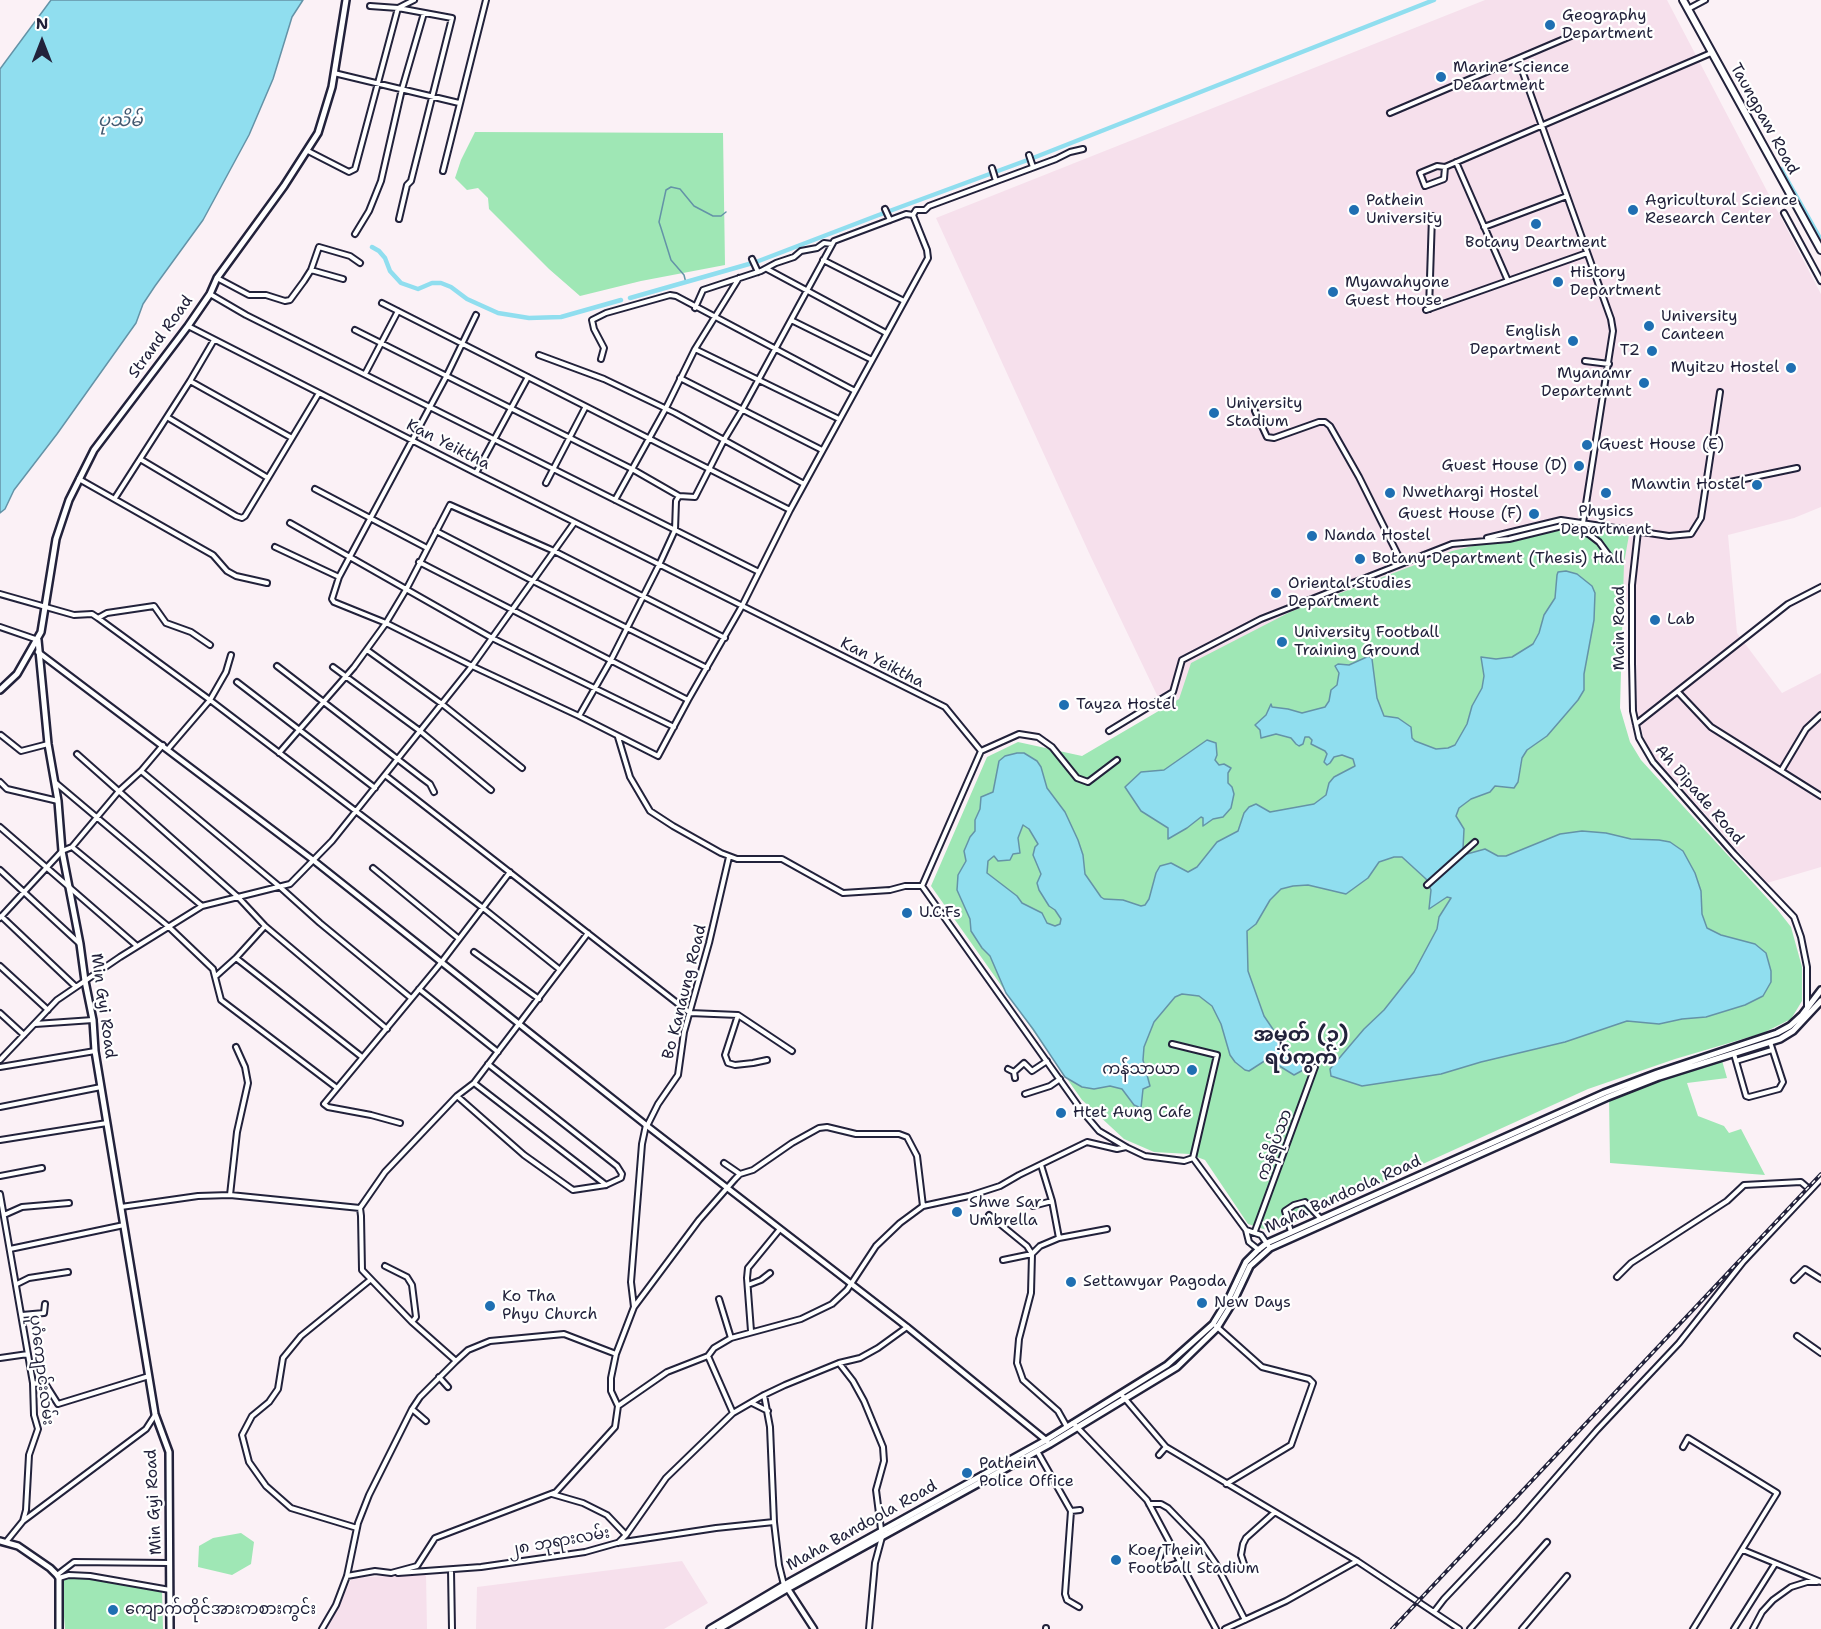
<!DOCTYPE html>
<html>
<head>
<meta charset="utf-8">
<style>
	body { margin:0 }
	#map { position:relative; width:1821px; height:1629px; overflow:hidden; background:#fbf1f6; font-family:"Shantell Sans",sans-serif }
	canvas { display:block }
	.north { position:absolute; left:12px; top:12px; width:60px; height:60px; -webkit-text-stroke:4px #fff; paint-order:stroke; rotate:0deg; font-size:16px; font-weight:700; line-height:24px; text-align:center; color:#22223b }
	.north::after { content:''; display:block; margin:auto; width:21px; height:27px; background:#22223b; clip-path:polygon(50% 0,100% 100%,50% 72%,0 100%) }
</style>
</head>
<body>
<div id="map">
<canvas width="1821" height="1629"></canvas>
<div class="north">N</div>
</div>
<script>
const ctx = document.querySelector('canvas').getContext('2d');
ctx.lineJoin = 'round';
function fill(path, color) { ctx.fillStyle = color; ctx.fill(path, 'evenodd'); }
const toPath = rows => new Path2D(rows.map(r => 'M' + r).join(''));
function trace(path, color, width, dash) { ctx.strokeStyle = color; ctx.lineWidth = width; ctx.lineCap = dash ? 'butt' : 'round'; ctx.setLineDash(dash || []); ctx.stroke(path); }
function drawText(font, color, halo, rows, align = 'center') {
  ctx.font = font + ' "Shantell Sans","Noto Sans Myanmar",sans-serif'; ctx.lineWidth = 4.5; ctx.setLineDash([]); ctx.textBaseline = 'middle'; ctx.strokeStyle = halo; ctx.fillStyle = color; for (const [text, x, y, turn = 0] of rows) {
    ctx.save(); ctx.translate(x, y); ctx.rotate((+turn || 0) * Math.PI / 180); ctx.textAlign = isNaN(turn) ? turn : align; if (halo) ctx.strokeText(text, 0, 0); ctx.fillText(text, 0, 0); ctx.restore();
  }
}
fill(toPath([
	[1485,0,1667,0,1821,294,1821,507,1794,518,1728,535,1737,633,1782,693,1821,673,1821,867,1767,883,1647,749,1637,713,1636,617,1615,580,1167,716,1090,555,936,218],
	[682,1561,708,1603,664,1629,476,1629,477,1587],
	[426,1574,427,1629,326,1629,352,1578]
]), '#f6e0ec');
fill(toPath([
	[475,132,723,133,725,265,641,281,580,296,549,269,489,209,488,198,478,188,467,190,455,178,461,160],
	[1564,524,1629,535,1624,563,1620,708,1630,742,1641,760,1777,909,1791,927,1802,967,1802,1001,1791,1019,1763,1033,1675,1059,1588,1089,1273,1232,1248,1224,1205,1160,1189,1154,1154,1152,1124,1139,1082,1100,931,886,987,757,1018,742,1082,756,1179,699,1191,663,1290,612,1452,551],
	[1721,1057,1727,1078,1687,1083,1698,1116,1724,1126,1729,1133,1741,1129,1765,1175,1610,1163,1609,1096],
	[241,1533,254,1542,251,1564,232,1575,198,1567,199,1546,213,1538],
	[67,1574,162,1591,163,1629,65,1629,61,1580]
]), '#9fe7b5');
const water = toPath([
	[51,0,303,0,292,17,273,79,249,135,203,220,155,286,143,304,136,323,57,434,14,490,5,509,0,513,0,69,51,0],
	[1566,571,1577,574,1592,586,1595,593,1594,620,1584,674,1584,690,1578,700,1547,736,1527,750,1522,758,1518,782,1514,788,1495,786,1490,792,1471,799,1459,808,1456,816,1464,829,1463,849,1464,852,1467,854,1485,849,1498,856,1506,856,1560,834,1582,831,1606,833,1631,839,1659,840,1670,842,1683,851,1695,873,1701,891,1702,914,1707,928,1721,935,1755,944,1766,953,1771,971,1771,982,1763,996,1745,1005,1706,1017,1682,1019,1659,1024,1627,1021,1565,1042,1481,1062,1441,1074,1362,1086,1331,1076,1330,1069,1364,1029,1384,1010,1414,972,1437,929,1439,917,1451,898,1447,897,1429,909,1431,890,1426,879,1402,857,1394,857,1379,862,1368,878,1346,894,1308,885,1293,886,1281,889,1270,900,1256,924,1247,931,1248,971,1264,1016,1283,1044,1296,1059,1307,1066,1305,1069,1294,1075,1273,1062,1266,1060,1249,1071,1245,1070,1235,1062,1230,1055,1221,1024,1212,1006,1199,996,1182,994,1175,997,1154,1022,1144,1047,1143,1060,1150,1086,1143,1089,1141,1108,1134,1105,1122,1089,1110,1086,1094,1089,1082,1087,1065,1077,1033,1029,1006,993,990,956,982,948,971,931,970,919,957,890,958,875,966,861,964,851,970,837,975,831,975,820,980,809,981,797,993,792,999,761,1005,756,1017,753,1024,753,1037,761,1041,767,1047,788,1065,812,1078,840,1083,855,1085,874,1101,897,1104,899,1123,900,1141,906,1145,905,1149,899,1156,873,1160,866,1171,863,1188,872,1197,867,1217,842,1238,831,1244,813,1249,807,1256,804,1270,812,1314,804,1326,795,1329,783,1334,777,1355,766,1353,759,1342,755,1334,757,1330,763,1327,765,1324,762,1327,754,1325,751,1311,744,1312,740,1309,737,1305,737,1303,744,1299,746,1296,744,1291,738,1276,734,1261,738,1260,730,1255,725,1266,715,1271,704,1272,707,1288,709,1302,713,1325,707,1329,701,1331,690,1337,685,1339,673,1335,666,1338,664,1349,665,1369,656,1372,659,1377,698,1384,716,1398,718,1411,727,1412,738,1415,741,1436,749,1448,748,1455,745,1467,724,1472,706,1482,688,1484,676,1481,657,1496,659,1512,657,1533,644,1539,633,1544,615,1555,598,1557,575,1558,572,1566,571],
	[1023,825,1029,829,1038,844,1035,847,1033,855,1041,874,1037,883,1039,890,1049,906,1055,910,1061,919,1060,924,1055,926,1047,923,1042,913,1022,903,1017,896,987,873,988,861,994,856,998,861,1010,860,1013,854,1020,853,1018,838,1023,825],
	[1207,740,1216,743,1217,755,1215,760,1219,765,1224,764,1231,768,1228,773,1228,783,1232,787,1234,794,1231,808,1223,817,1213,819,1203,826,1203,818,1201,817,1187,828,1168,839,1168,828,1141,811,1125,787,1141,772,1164,770,1207,740]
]);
fill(water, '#90deef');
trace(water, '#6493a7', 1.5);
trace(toPath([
	[686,283,684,275,671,260,661,228,659,222,666,190,671,187,680,189,694,206,713,216,721,216,726,212]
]), '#6493a7', 1.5);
trace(toPath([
	[1781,169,1821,240],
	[372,247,379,251,385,258,390,271,401,283,418,289,432,283,441,283,451,287,467,299,498,313,529,318,561,317,621,300],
	[630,298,756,262,876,216,1033,158,1434,0]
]), '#90deef', 4.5);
const minor = toPath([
	[370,6,398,8,452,18,411,181,407,185,399,219],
	[1688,9,1705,0],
	[1518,59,1611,319,1613,331,1583,523],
	[334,73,459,103],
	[1390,113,1571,36],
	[308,151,349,172,355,169,398,8,414,0],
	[1029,155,1033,167],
	[1456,162,1508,281],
	[1445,167,1444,179,1425,186,1420,173,1437,166,1445,167,1711,53],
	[992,168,996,181],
	[443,171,486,0],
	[885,209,890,220],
	[1784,213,1821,281],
	[1484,227,1567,196],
	[355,234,369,211,381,181,402,89,424,13],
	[752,259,758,272],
	[823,260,904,301],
	[767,269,886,333],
	[311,270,343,279],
	[217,278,249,295,266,295,285,301,290,300,304,281,311,270,319,247,350,256,360,263],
	[210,294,246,315,759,572],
	[382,303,790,510],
	[695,308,703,290,761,271,776,263,794,257,801,251,817,248,824,243,832,244],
	[1429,309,1432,216],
	[1426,310,1587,253],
	[476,315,446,377,339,577,332,599,334,602,386,623,472,666,579,716,658,756,688,700,742,606,790,510,928,258,927,250,913,215],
	[791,320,872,360],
	[188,326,476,473,945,707,981,751,922,886,1082,1111,1099,1131,1126,1147,1145,1156,1184,1161,1193,1158,1246,1230],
	[355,330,632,469,679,496,695,497,724,440,742,410,834,241,906,214,913,215,916,210,925,210,929,206,1056,159,1070,152,1083,149],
	[695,349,739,278],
	[539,355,604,379,675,413,804,484],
	[601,359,604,348,594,329,592,320,606,313,670,295,676,296,855,391],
	[1585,361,1609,364],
	[365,374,398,311],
	[680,378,822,450],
	[190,381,292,438],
	[1255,411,1267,437,1274,438,1319,422,1325,422,1330,426,1359,477,1402,563],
	[167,417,268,478,319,393],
	[140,459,236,516,242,518,245,516,268,478],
	[476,473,528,377],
	[79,479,213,555,227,571,236,576,267,583],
	[546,483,585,408],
	[1706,487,1797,468],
	[315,489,427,548],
	[115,498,190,381,214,340],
	[615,500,666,408,695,349,839,419],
	[290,523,492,638,674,727],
	[436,531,533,581,707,668],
	[1638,531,1632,585,1632,663,1633,711,1639,738,1653,762,1734,854,1794,917,1801,937,1807,967,1807,1009],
	[1487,538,1561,520,1669,536,1691,534,1701,518,1720,392],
	[275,547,339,577],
	[419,562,688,700],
	[0,594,74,615,92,614,98,618,107,613,154,606,166,623,191,632,210,645],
	[98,618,210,700,483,908,559,969],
	[0,627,38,640],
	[367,650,442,704,522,768],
	[277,666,422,778,430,784,434,792],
	[333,667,420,731,491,790],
	[237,682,375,788],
	[1678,692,1711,727,1821,796],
	[579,716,611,660,659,565,675,530,676,501,679,496],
	[1636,724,1788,604,1821,587],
	[1109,731,1173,692,1182,660,1261,619,1452,544,1509,539,1562,526,1579,529,1590,535,1599,542,1610,557],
	[1,735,21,751,48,744],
	[618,737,630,777,650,811,673,826,721,853,737,859,782,859,843,893,890,890,905,886,922,886],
	[168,749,210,700,226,672,231,655],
	[981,751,1019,734,1038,737,1052,747,1077,778,1088,782,1117,760],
	[279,753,354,667,386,623,407,588,450,505,554,551,725,638],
	[77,754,238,897,265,926,387,1029],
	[141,771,280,887,320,923,411,998],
	[1781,771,1806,729,1821,715],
	[385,775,690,1013,738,1015,792,1051],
	[0,782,7,789,58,801],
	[56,783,202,906],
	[0,827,137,946],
	[72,847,169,927,213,969,221,1000,337,1088],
	[373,868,458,938],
	[0,870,79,943],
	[1427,885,1475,842],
	[1,916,76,987],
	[0,918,62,851,72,847,119,791,141,771,163,745],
	[474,952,539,999],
	[236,958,362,1057],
	[0,966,48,1010],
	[216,976,236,958,265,926],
	[419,989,498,1052],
	[0,1013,24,1035],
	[738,1015,725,1055,728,1063,735,1065,753,1063,767,1060],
	[35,1024,93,1020],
	[1172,1044,1217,1055,1193,1158],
	[1734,1054,1746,1096,1749,1097,1779,1089,1783,1082,1770,1042],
	[0,1060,57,1000,120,957,202,906,290,884,332,841,472,666,574,523],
	[1736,1061,1772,1050],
	[0,1067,95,1051],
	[1008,1069,1014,1072,1024,1063,1032,1071,1047,1061],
	[1014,1072,1015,1078],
	[474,1083,606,1185],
	[1025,1094,1050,1086,1060,1079],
	[457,1096,524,1155,573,1190,606,1185,621,1178,622,1174,617,1166,488,1064],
	[0,1107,101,1087],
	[400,1123,371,1115,328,1107,324,1104,440,964,510,872],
	[647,1126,658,1104,678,1075,684,1032,709,943,729,857],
	[0,1140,107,1123],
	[724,1163,740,1174],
	[0,1176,42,1168],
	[0,1194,33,1383,34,1415,38,1429,29,1455,26,1510,23,1521,6,1542],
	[230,1195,237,1132,248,1083,245,1067,236,1047],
	[1052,1201,1059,1238],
	[1033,1206,1052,1201,1041,1165],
	[121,1207,198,1196,230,1195,360,1208],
	[4,1215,22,1207,69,1203],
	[989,1215,1027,1246,1032,1254,1031,1293,1019,1339,1017,1363,1023,1380,1058,1411,1067,1427],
	[1246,1230,1261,1235,1270,1248],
	[1246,1230,1249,1242,1259,1250],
	[1255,1231,1315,1067],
	[1291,1232,1285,1211,1294,1205,1305,1202,1321,1219],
	[10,1249,124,1225],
	[1003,1260,1032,1254,1040,1246,1059,1238,1107,1229],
	[385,1266,407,1277,412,1285,416,1317,412,1322],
	[1617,1277,1631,1263,1727,1201,1744,1185,1801,1182,1808,1188],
	[1794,1280,1805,1269,1821,1279],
	[17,1284,29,1278,68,1272],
	[748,1285,761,1280,770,1273],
	[719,1299,731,1338],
	[634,1307,699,1220,735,1179,740,1174,753,1170,792,1143,819,1128,827,1127,856,1134,899,1134,907,1137,917,1156,923,1206],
	[22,1315,44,1313,45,1304],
	[1216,1326,1262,1367,1309,1379,1313,1383,1291,1445,1226,1484],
	[751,1331,747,1278,748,1268,780,1229],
	[1797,1336,1821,1353],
	[708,1356,733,1413],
	[0,1358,28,1354],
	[456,1361,412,1322,362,1270,361,1216,360,1208,385,1172,457,1096,474,1083,588,933],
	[839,1363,853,1381,864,1401,883,1447,884,1461,876,1490,882,1537,875,1563,869,1629],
	[439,1377,448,1387],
	[33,1383,46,1385,58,1404,149,1376],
	[1121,1394,1166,1447,1357,1561,1459,1629],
	[764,1395,770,1427,774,1522,779,1565,784,1585],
	[752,1403,768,1411],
	[618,1406,667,1372,708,1356,714,1348,731,1338,801,1319,832,1304,847,1290,876,1246,900,1223,923,1206,969,1196,1000,1186,1019,1175,1087,1142,1117,1149,1126,1147],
	[412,1409,426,1421],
	[1073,1423,1147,1500,1216,1629],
	[1683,1447,1688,1438,1777,1493,1693,1629],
	[1037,1451,1071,1511,1080,1510],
	[1159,1455,1166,1447],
	[552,1494,583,1503,607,1515,626,1535],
	[1149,1504,1161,1504,1168,1508,1201,1542,1216,1564,1245,1620],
	[1071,1511,1065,1594,1067,1600,1079,1607],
	[23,1521,146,1429,155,1415],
	[357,1528,291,1508,266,1486,249,1462,242,1435,252,1416,269,1402,278,1389,283,1358,301,1336,370,1280],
	[618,1543,626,1535,666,1478,733,1413,764,1395,785,1385,839,1363,860,1358,878,1348,907,1327],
	[1171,1544,1162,1550,1159,1561,1162,1566,1166,1567,1181,1562],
	[1743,1550,1821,1582],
	[1245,1567,1241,1555,1243,1544,1246,1538,1275,1512],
	[451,1570,452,1629],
	[391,1573,417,1566,435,1538,556,1492,615,1427,618,1406,611,1391,611,1378,616,1354,634,1307,631,1282,642,1144,646,1125],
	[398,1573,481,1567,585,1552,617,1543,716,1528,774,1522],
	[57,1575,74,1562,169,1563],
	[347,1576,375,1571,391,1573],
	[59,1578,69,1575,90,1576,170,1590],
	[1434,1612,1444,1599,1517,1522,1597,1430,1679,1343,1743,1262,1821,1179],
	[1046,1628,1046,1629],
	[322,1629,336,1605,347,1576,358,1523,369,1495,412,1409,420,1397,456,1361,468,1350,490,1341,564,1334,616,1354],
	[1225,1629,1286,1601,1357,1561],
	[1470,1629,1547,1542],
	[1522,1629,1567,1576],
	[1734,1629,1775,1564],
	[1753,1629,1762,1612,1773,1600,1791,1587,1807,1582,1817,1582]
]);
const tertiary = toPath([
	[38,652,313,860,646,1125,907,1327,1047,1441],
	[786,1586,814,1629]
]);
const secondary = toPath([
	[38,640,48,744,58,801,62,851,80,944,85,981,93,1020,95,1051,155,1414,169,1452,170,1629],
	[0,690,17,674,41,632,56,539,69,500,94,450,188,326,210,294,217,278,284,186,318,133,332,87,346,0],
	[0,1541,18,1546,50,1568,57,1575,59,1578,59,1629],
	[710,1629,784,1585,1046,1440,1167,1365,1213,1324,1229,1298,1246,1262,1258,1250,1267,1243,1604,1093,1657,1073,1777,1033,1790,1026,1802,1015,1821,990],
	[719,1629,787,1589,1050,1444,1177,1367,1217,1328,1233,1302,1250,1266,1270,1248,1608,1097,1659,1077,1780,1039,1793,1031,1821,1001]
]);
const trunk = toPath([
	[1683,0,1821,250]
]);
trace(minor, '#22223b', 8);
trace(tertiary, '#22223b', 9);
trace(secondary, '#22223b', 10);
trace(trunk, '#22223b', 10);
trace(minor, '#fff', 4);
trace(tertiary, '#fff', 4.5);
trace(secondary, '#fff', 5);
trace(trunk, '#fff', 6);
const rail = toPath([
	[1392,1629,1821,1174]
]);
trace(rail, '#22223b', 4);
trace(rail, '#fff', 1.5, [4.5]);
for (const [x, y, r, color] of [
	[1550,25,6,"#1f6fb2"],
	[1441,77,6,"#1f6fb2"],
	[1354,210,6,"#1f6fb2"],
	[1633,210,6,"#1f6fb2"],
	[1536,224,6,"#1f6fb2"],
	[1558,282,6,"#1f6fb2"],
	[1333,292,6,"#1f6fb2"],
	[1649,326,6,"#1f6fb2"],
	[1573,341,6,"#1f6fb2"],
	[1652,351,6,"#1f6fb2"],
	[1791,368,6,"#1f6fb2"],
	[1644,383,6,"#1f6fb2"],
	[1214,413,6,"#1f6fb2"],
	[1587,445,6,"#1f6fb2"],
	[1579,466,6,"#1f6fb2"],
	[1757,485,6,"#1f6fb2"],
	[1390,493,6,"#1f6fb2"],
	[1606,493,6,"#1f6fb2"],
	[1534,514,6,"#1f6fb2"],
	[1312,536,6,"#1f6fb2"],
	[1360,559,6,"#1f6fb2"],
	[1276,593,6,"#1f6fb2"],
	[1655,620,6,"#1f6fb2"],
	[1282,642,6,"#1f6fb2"],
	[1064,705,6,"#1f6fb2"],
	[907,913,6,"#1f6fb2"],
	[1192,1070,6,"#1f6fb2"],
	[1061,1113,6,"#1f6fb2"],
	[957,1212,6,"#1f6fb2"],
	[1071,1282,6,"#1f6fb2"],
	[1202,1303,6,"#1f6fb2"],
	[490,1306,6,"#1f6fb2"],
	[967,1473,6,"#1f6fb2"],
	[1116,1560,6,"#1f6fb2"],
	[113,1610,6,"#1f6fb2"]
]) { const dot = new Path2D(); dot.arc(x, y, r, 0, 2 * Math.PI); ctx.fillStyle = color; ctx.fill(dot); trace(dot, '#fff', 2); }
drawText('16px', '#22223b', '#fff', [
	["Geography",1562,16],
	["Department",1562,34],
	["Marine Science",1453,68],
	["Deaartment",1453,86],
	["Pathein",1366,201],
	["University",1366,219],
	["Agricultural Science",1645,201],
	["Research Center",1645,219],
	["Botany Deartment",1536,243,"center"],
	["History",1570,273],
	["Department",1570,291],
	["Myawahyone",1345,283],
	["Guest House",1345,301],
	["University",1661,317],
	["Canteen",1661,335],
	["English",1561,332,"right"],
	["Department",1561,350,"right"],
	["T2",1640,351,"right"],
	["Myitzu Hostel",1779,368,"right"],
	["Myanamr",1632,374,"right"],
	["Departemnt",1632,392,"right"],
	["University",1226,404],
	["Stadium",1226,422],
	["Guest House (E)",1599,445],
	["Guest House (D)",1567,466,"right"],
	["Mawtin Hostel",1745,485,"right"],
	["Nwethargi Hostel",1402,493],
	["Physics",1606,512,"center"],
	["Department",1606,530,"center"],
	["Guest House (F)",1522,514,"right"],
	["Nanda Hostel",1324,536],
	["Botany Department (Thesis) Hall",1372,559],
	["Oriental Studies",1288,584],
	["Department",1288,602],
	["Lab",1667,620],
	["University Football",1294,633],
	["Training Ground",1294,651],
	["Tayza Hostel",1076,705],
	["U.C.Fs",919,913],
	["ကန်သာယာ",1180,1070,"right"],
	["Htet Aung Cafe",1073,1113],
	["Shwe Sar",969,1203],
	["Umbrella",969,1221],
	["Settawyar Pagoda",1083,1282],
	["Ko Tha",502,1297],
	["Phyu Church",502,1315],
	["New Days",1214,1303],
	["Pathein",979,1464],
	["Police Office",979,1482],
	["Koe Thein",1128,1551],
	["Football Stadium",1128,1569],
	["ကျောက်တိုင်အားကစားကွင်း",125,1610]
], 'left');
drawText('16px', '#22223b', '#fff', [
	["Taungpaw Road",1764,119,61],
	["Strand Road",161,337,-54],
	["Kan Yeiktha",448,445,27],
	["Main Road",1620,628,-90],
	["Kan Yeiktha",882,663,27],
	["Ah Dipade Road",1699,795,49],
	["Bo Kanaung Road",685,992,-76],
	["Min Gyi Road",103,1006,82],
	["ကန်ရိပ်သာ",1275,1145,-70],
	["Maha Bandoola Road",1343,1195,-24],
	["ပုဂံကျောင်းလမ်း",41,1370,83],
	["Min Gyi Road",154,1502,-93],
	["Maha Bandoola Road",862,1526,-29],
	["၂၈ ဘုရားလမ်း",559,1542,-10]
]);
drawText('italic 18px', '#435a71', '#fff', [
	["ပုသိမ်",120,121]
]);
drawText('bold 20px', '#22223b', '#fff', [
	["အမှတ် (၃)",1301,1036],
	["ရပ်ကွက်",1301,1059]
]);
</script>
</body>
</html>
